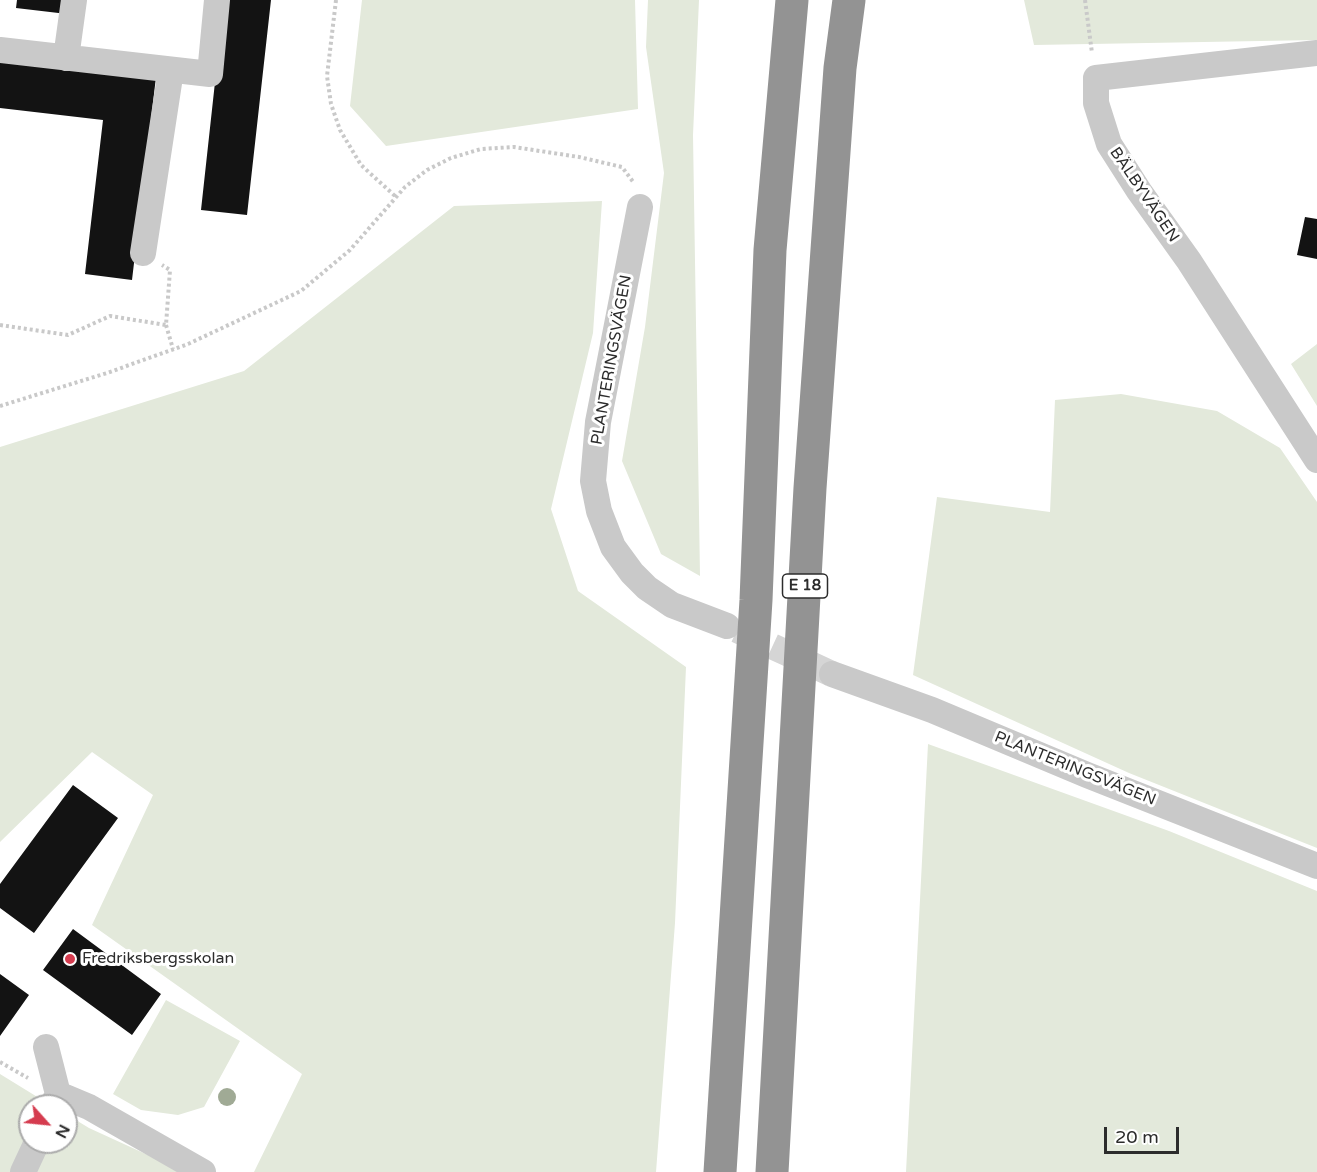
<!DOCTYPE html>
<html>
<head>
<meta charset="utf-8">
<style>
	body { margin:0 }
	#map { position:relative; width:1317px; height:1172px; overflow:hidden; background:#fff; font-family:"Varela Round",sans-serif }
	canvas { display:block }
	.north { position:absolute; left:18px; top:1094px; width:60px; height:60px; box-sizing:border-box; background:#fff; border:2px solid #ababab; border-radius:50%; rotate:117deg; font-size:16px; font-weight:700; line-height:24px; text-align:center; color:#2c2c2c }
	.north::after { content:''; display:block; margin:auto; width:21px; height:27px; background:#d53c4f; clip-path:polygon(50% 0,100% 100%,50% 72%,0 100%) }
	.scale { position:absolute; left:1104px; top:1127px; width:75px; height:27px; box-sizing:border-box; border:3px solid #2c2c2c; border-top:0; padding-left:8px; font-size:18px; line-height:21px; white-space:nowrap; color:#2c2c2c; -webkit-text-stroke:4px #fff; paint-order:stroke }
</style>
</head>
<body>
<div id="map">
<canvas width="1317" height="1172"></canvas>
<div class="north">N</div>
<div class="scale">20 m</div>
</div>
<script>
const ctx = document.querySelector('canvas').getContext('2d');
ctx.lineJoin = 'round';
function fill(path, color) { ctx.fillStyle = color; ctx.fill(path, 'evenodd'); }
const toPath = rows => new Path2D(rows.map(r => 'M' + r).join(''));
function trace(path, color, width, dash) { ctx.strokeStyle = color; ctx.lineWidth = width; ctx.lineCap = dash ? 'butt' : 'round'; ctx.setLineDash(dash || []); ctx.stroke(path); }
function drawText(font, color, halo, rows, align = 'center') {
  ctx.font = font + ' "Varela Round",sans-serif'; ctx.lineWidth = 6; ctx.setLineDash([]); ctx.textBaseline = 'middle'; ctx.strokeStyle = halo; ctx.fillStyle = color; for (const [text, x, y, turn = 0] of rows) {
    ctx.save(); ctx.translate(x, y); ctx.rotate((+turn || 0) * Math.PI / 180); ctx.textAlign = isNaN(turn) ? turn : align; if (halo) ctx.strokeText(text, 0, 0); ctx.fillText(text, 0, 0); ctx.restore();
  }
}
fill(toPath([
	[362,0,635,0,638,109,386,146,350,106],
	[648,0,699,0,693,135,700,576,661,554,622,461,645,327,664,173,646,47],
	[1024,0,1317,0,1317,40,1034,45],
	[602,201,593,333,551,509,578,591,686,667,675,923,656,1172,254,1172,302,1074,92,925,153,795,92,752,0,842,0,447,244,371,454,206],
	[1317,344,1317,406,1291,364],
	[1121,394,1217,411,1280,448,1317,502,1317,848,1129,773,913,675,937,497,1050,512,1055,400],
	[928,744,1169,831,1317,891,1317,1172,906,1172],
	[166,1000,240,1041,204,1107,178,1115,141,1110,113,1094],
	[0,1074,52,1106,30,1106,30,1142,66,1142,66,1114,89,1128,185,1172,0,1172]
]), '#e3e9db');
fill(toPath([
	[17,0,68,0,67,14,16,8],
	[224,0,271,0,247,215,201,210],
	[0,58,156,77,132,280,85,274,103,120,0,108],
	[1305,217,1317,219,1317,259,1297,255],
	[73,785,118,818,34,933,0,908,0,884],
	[73,929,161,994,132,1035,43,970],
	[0,974,29,995,0,1036]
]), '#131313');
trace(toPath([
	[737,630,832,674]
]), '#d5d5d5', 26, [26, 13]);
trace(toPath([
	[336,0,327,76,331,104,340,130,361,165,395,196],
	[1085,0,1092,53],
	[0,325,68,335,110,316,166,325,170,270,162,265],
	[166,325,173,349],
	[0,406,107,373,188,344,301,291,350,250,405,187,427,170,451,158,481,149,514,147,579,157,622,167,634,183],
	[0,1062,28,1078]
]), '#c9c9c9', 4, [3, 3]);
trace(toPath([
	[0,50,210,74,217,0],
	[1317,53,1096,78,1096,103,1109,144,1139,191,1189,261,1317,460],
	[66,58,74,0],
	[640,207,598,422,593,481,599,511,613,547,632,573,647,588,672,605,727,626],
	[143,253,171,70],
	[832,674,932,710,1087,775,1317,866],
	[46,1047,58,1094,52,1106],
	[58,1094,89,1107,203,1172],
	[23,1172,37,1142]
]), '#c9c9c9', 26);
trace(toPath([
	[720,1172,756,600,770,250,792,0],
	[772,1172,810,488,840,68,849,0]
]), '#939393', 33);
ctx.fillStyle = '#a0aa95';
for (const [x, y] of [
	[227,1097]
]) { ctx.beginPath(); ctx.arc(x, y, 9, 0, 2 * Math.PI); ctx.fill(); }
for (const [x, y, r, color] of [
	[70,959,6,"#d53c4f"]
]) { const dot = new Path2D(); dot.arc(x, y, r, 0, 2 * Math.PI); ctx.fillStyle = color; ctx.fill(dot); trace(dot, '#fff', 2); }
for (const [x, y, w] of [
	[805,586,45]
]) { const box = new Path2D(); box.roundRect(x - w / 2, y - 12, w, 24, 4.5); ctx.fillStyle = '#fff'; ctx.fill(box); trace(box, '#2c2c2c', 1.5); }
drawText('bold 15px', '#2c2c2c', null, [
	["E 18",805,586]
]);
drawText('16px', '#2c2c2c', '#fff', [
	["BÄLBYVÄGEN",1144,195,56],
	["PLANTERINGSVÄGEN",612,360,-80],
	["PLANTERINGSVÄGEN",1075,769,22]
]);
drawText('16px', '#2c2c2c', '#fff', [
	["Fredriksbergsskolan",82,959]
], 'left');
</script>
</body>
</html>
